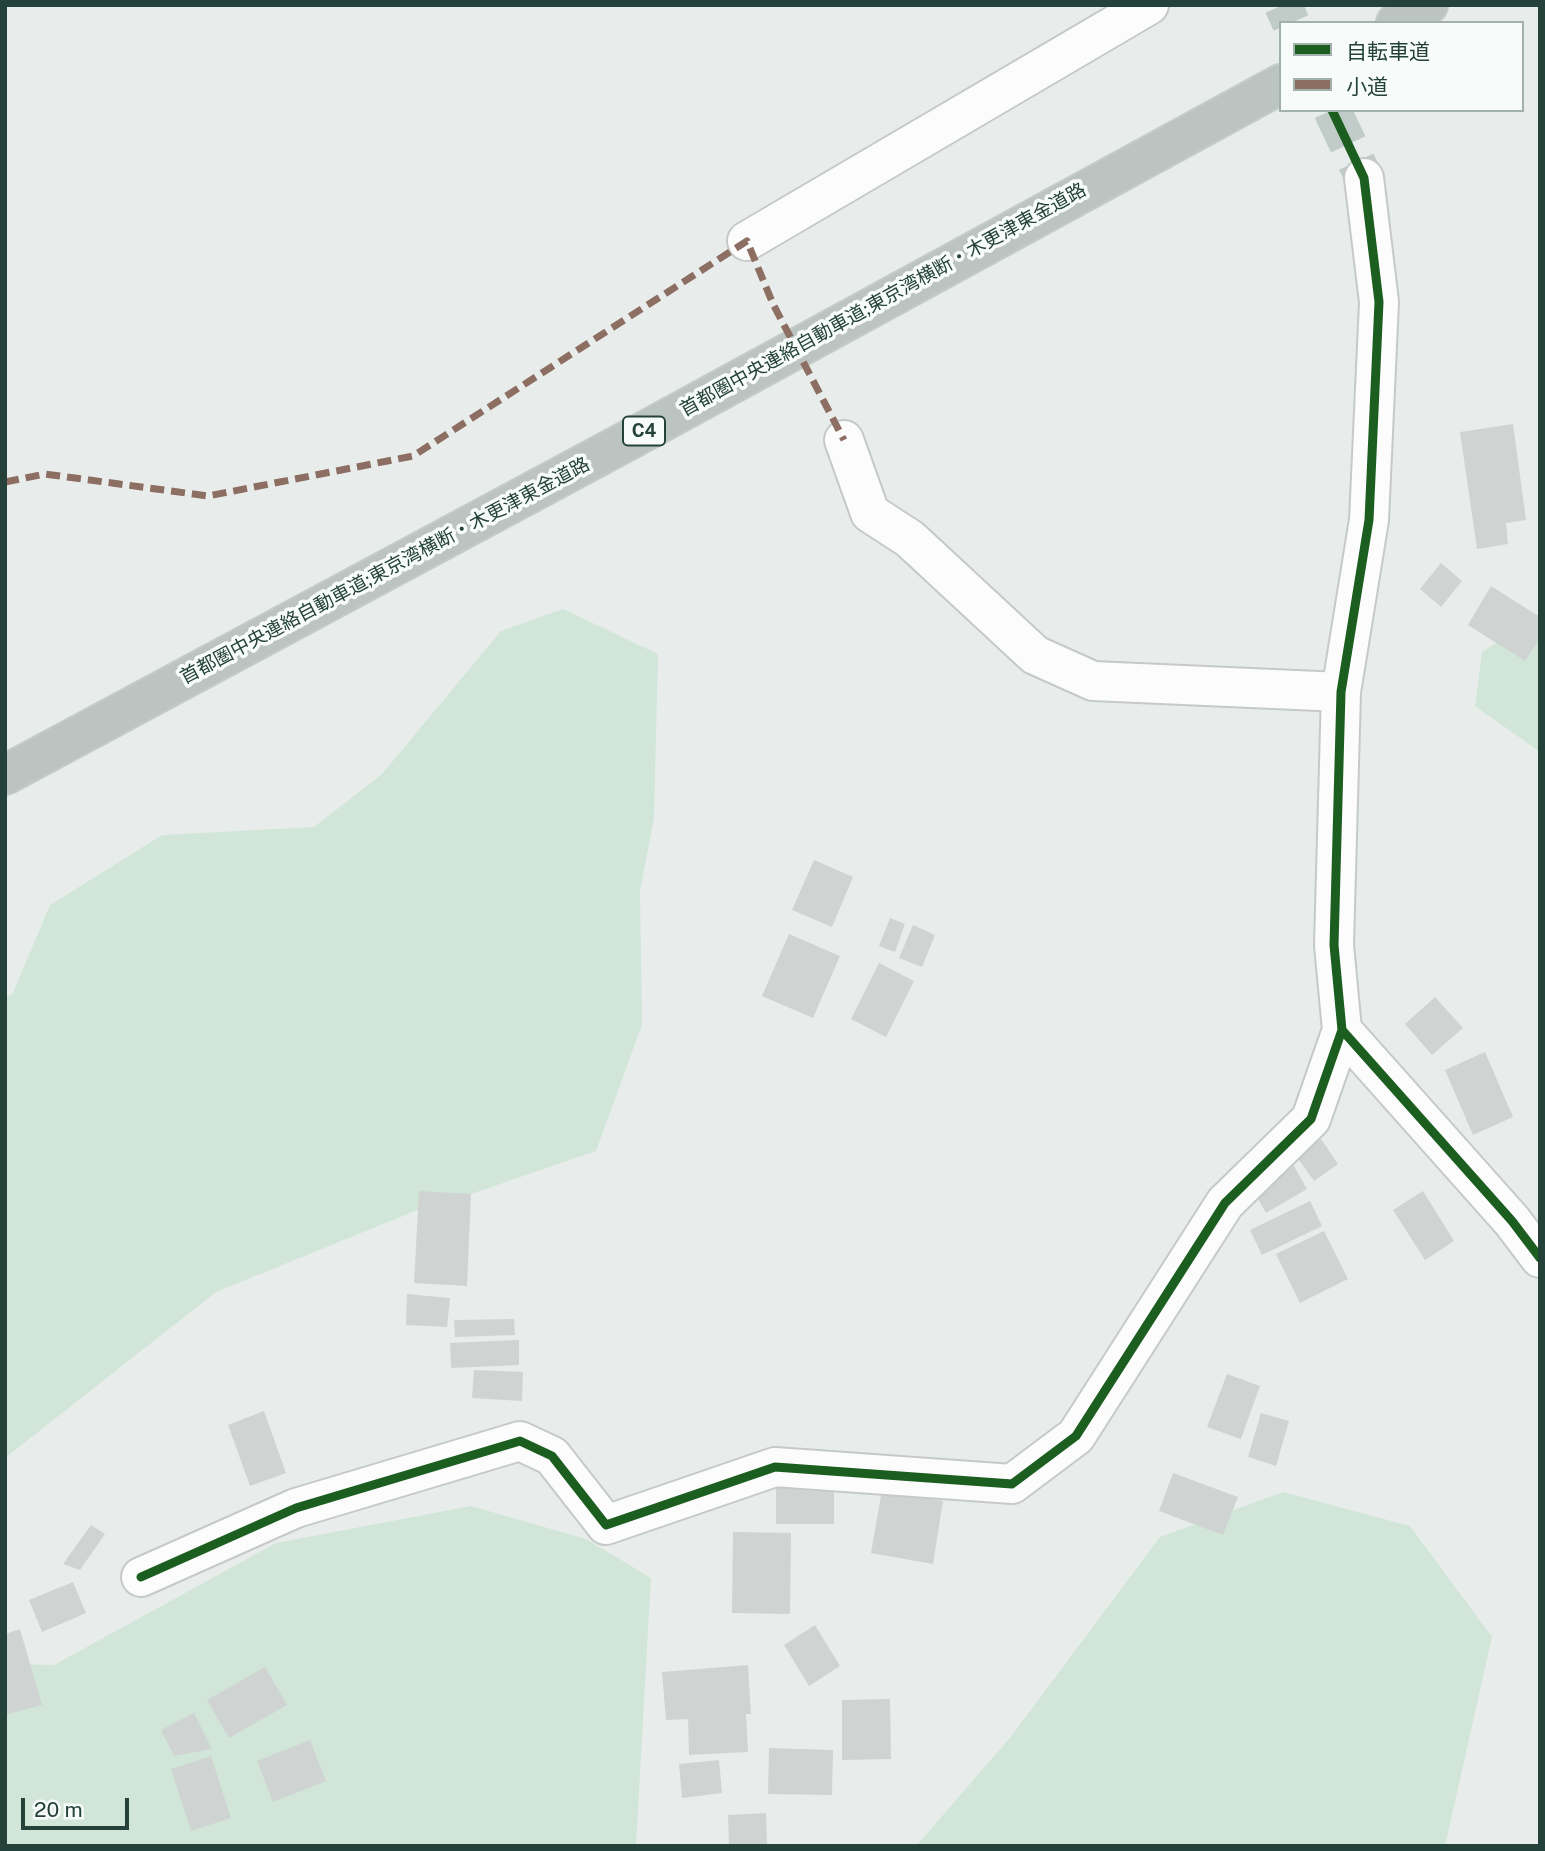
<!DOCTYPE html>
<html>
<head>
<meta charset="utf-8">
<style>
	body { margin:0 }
	#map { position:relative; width:1545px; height:1851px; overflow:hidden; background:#e8edeb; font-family:"Public Sans","Noto Sans JP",sans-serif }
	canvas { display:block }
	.frame { position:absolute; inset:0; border:7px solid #24423a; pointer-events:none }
	.legend { position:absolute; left:1279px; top:21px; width:245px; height:91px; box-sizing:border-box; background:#f7fbf9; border:2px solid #a3b1ad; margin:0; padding:9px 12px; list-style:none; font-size:21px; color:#24423a }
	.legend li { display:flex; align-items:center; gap:14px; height:35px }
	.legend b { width:35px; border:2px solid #a3b1ad }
	.scale { position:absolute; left:21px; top:1798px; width:108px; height:32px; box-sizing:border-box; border:4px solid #24423a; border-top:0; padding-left:9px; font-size:21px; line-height:24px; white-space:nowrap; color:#24423a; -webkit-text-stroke:5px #f7fbf9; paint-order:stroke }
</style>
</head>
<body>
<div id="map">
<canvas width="1545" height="1851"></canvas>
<div class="frame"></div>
<ul class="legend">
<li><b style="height:9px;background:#1b5e20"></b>自転車道</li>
<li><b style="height:9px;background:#8d6e63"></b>小道</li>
</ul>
<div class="scale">20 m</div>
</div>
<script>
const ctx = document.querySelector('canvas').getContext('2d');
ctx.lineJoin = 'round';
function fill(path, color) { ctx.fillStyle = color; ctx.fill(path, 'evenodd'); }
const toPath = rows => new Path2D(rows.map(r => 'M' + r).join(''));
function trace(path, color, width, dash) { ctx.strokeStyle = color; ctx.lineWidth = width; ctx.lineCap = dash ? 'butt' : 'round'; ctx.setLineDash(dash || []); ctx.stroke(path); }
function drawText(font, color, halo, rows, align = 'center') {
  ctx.font = font + ' "Public Sans","Noto Sans JP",sans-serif'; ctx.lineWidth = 7; ctx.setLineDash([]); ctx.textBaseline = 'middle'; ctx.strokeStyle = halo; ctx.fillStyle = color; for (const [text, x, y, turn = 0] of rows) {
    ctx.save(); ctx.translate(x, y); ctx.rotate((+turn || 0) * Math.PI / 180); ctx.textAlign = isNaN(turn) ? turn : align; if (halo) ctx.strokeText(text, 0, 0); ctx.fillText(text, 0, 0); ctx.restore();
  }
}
fill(toPath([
	[563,609,658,654,654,818,640,891,642,1025,596,1151,471,1194,425,1207,216,1292,5,1458,5,996,12,995,50,905,162,835,314,827,382,774,501,631],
	[1540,616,1540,752,1475,706,1482,652],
	[1283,1492,1410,1526,1492,1637,1445,1846,916,1846,1009,1739,1160,1537],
	[471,1506,586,1539,651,1578,636,1846,5,1846,5,1664,54,1665,276,1543]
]), '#d1e6d8');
fill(toPath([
	[1513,424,1526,520,1506,523,1508,544,1477,549,1460,432],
	[1441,563,1462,581,1441,607,1420,589],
	[1491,586,1540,617,1540,638,1525,661,1468,625],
	[814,860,853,877,832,927,792,910],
	[890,918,905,924,895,952,879,946],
	[913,925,935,935,922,967,899,958],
	[789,934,840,956,813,1018,762,996],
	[879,963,914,981,886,1037,851,1019],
	[1435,997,1463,1028,1432,1055,1405,1024],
	[1485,1052,1513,1117,1473,1135,1445,1070],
	[1321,1139,1338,1164,1314,1181,1297,1157],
	[1291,1161,1307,1189,1266,1213,1250,1185],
	[419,1191,471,1194,467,1286,414,1283],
	[1423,1191,1454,1241,1425,1260,1393,1210],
	[1310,1201,1322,1226,1262,1255,1250,1230],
	[1324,1231,1348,1279,1300,1303,1276,1254],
	[407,1294,450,1298,447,1327,406,1325],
	[514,1319,515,1335,455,1337,454,1320],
	[519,1340,519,1365,451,1368,450,1343],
	[474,1370,523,1372,522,1401,472,1398],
	[1227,1374,1260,1386,1241,1439,1207,1427],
	[264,1411,286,1473,250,1486,228,1425],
	[1261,1413,1289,1421,1276,1466,1248,1457],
	[1173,1473,1238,1497,1223,1535,1159,1511],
	[776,1482,834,1482,834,1524,776,1524],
	[882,1490,943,1501,933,1564,871,1553],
	[91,1525,105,1534,80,1570,63,1564],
	[733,1532,791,1533,790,1614,732,1613],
	[73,1582,86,1613,42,1632,29,1600],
	[815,1625,840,1666,809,1686,784,1645],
	[20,1629,42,1705,5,1715,5,1634],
	[748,1665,751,1714,746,1714,748,1752,689,1755,688,1719,666,1720,662,1672],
	[265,1667,287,1705,229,1738,207,1700],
	[890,1699,891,1759,842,1760,842,1700],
	[194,1713,212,1749,174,1756,161,1730],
	[310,1740,326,1781,273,1802,257,1761],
	[769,1748,833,1750,832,1795,768,1794],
	[211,1756,231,1818,191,1831,171,1769],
	[719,1760,722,1793,682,1798,679,1764],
	[766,1813,767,1846,729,1846,728,1815]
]), '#cfd4d2');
trace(toPath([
	[1283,5,1291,23],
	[1332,110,1364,178]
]), '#c1cbc8', 38, [38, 19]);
const minor = toPath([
	[1364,178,1379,302,1369,520,1341,692,1334,945,1342,1030,1512,1221,1540,1258],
	[747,241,1149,5],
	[844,440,870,513,910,539,1035,655,1093,681,1341,692],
	[141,1577,296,1508,520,1441,552,1456,606,1525,775,1467,1012,1484,1076,1436,1225,1203,1311,1119,1342,1030]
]);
const highway = toPath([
	[1396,23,1428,5],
	[5,775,625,442,1281,84]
]);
trace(minor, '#c5cac8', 42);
trace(highway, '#c3ccc9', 42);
trace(minor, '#fcfcfc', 38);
trace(highway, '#bcc4c2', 38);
trace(toPath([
	[5,482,45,474,208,496,413,456,747,241,773,304,844,440]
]), '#8d6e63', 7, [14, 7]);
trace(toPath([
	[1332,110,1364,178,1379,302,1369,520,1341,692,1334,945,1342,1030,1512,1221,1540,1258],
	[141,1577,296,1508,520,1441,552,1456,606,1525,775,1467,1012,1484,1076,1436,1225,1203,1311,1119,1342,1030]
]), '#1b5e20', 9);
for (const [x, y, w] of [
	[644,431,42]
]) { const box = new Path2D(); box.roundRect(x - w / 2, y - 14.5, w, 29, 5); ctx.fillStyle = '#f7fbf9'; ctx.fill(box); trace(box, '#24423a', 2); }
drawText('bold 18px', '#24423a', null, [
	["C4",644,431]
]);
drawText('19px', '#24423a', '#f7fbf9', [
	["首都圏中央連絡自動車道;東京湾横断・木更津東金道路",883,300,-29],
	["首都圏中央連絡自動車道;東京湾横断・木更津東金道路",385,571,-28]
]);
</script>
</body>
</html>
